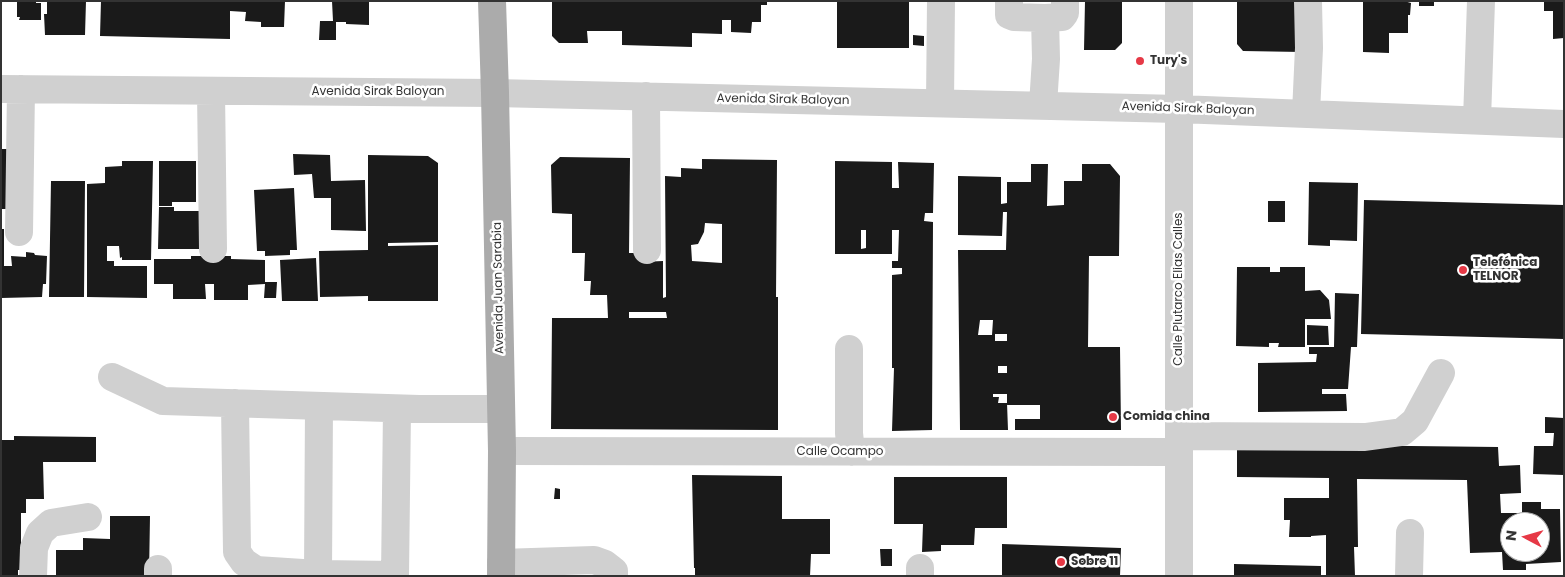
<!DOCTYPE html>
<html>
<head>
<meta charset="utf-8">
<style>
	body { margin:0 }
	#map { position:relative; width:1565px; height:577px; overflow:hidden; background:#fff; font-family:Poppins,sans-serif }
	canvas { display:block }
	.frame { position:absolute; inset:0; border:2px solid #333; pointer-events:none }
	.north { position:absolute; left:1500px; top:512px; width:50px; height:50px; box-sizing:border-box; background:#fff; border:1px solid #adadad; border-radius:50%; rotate:276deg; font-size:14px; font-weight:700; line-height:20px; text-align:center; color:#333 }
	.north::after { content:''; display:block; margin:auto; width:18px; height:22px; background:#e63946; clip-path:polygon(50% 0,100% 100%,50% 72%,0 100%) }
</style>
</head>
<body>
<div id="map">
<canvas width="1565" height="577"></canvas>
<div class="frame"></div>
<div class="north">N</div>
</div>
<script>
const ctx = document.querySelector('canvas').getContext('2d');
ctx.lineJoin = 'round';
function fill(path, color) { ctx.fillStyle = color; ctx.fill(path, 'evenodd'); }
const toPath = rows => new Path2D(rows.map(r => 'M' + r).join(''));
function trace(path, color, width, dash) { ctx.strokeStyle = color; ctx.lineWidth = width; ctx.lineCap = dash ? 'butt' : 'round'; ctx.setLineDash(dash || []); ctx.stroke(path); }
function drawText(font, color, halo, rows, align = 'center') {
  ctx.font = font + ' Poppins,sans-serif'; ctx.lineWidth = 5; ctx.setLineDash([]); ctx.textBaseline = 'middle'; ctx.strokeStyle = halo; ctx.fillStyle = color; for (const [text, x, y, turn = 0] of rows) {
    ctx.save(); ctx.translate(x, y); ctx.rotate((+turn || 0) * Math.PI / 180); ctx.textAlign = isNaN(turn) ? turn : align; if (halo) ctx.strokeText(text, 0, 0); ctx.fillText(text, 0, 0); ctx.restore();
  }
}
fill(toPath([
	[17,1,36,1,36,3,41,3,41,20,19,20,20,17,17,17],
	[47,1,86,1,85,35,45,35,44,14,47,14],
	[101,1,285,1,284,27,261,27,261,22,245,21,246,12,230,11,230,39,100,36],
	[332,1,369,1,369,25,346,24,346,22,336,22,336,40,319,40,320,21,333,21],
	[552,1,767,1,767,5,761,5,761,22,752,22,751,33,731,32,731,20,722,20,722,34,692,33,692,47,622,45,622,31,587,31,588,43,559,43,552,36],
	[837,1,909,1,909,48,837,48],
	[1085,1,1122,1,1122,43,1115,50,1084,50],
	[1237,1,1301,1,1302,52,1243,51,1237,44],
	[1363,1,1404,1,1411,3,1410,15,1408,15,1408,33,1389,33,1389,53,1363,52],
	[1419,1,1434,1,1434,6,1419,6],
	[1544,1,1564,1,1564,38,1553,39,1553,11,1544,11],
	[913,35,924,36,924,46,913,45],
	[1,149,10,149,11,209,1,209],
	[293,154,330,155,331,181,365,180,366,231,331,230,331,198,314,198,312,174,294,175],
	[368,155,428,156,438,163,438,242,388,243,388,246,438,245,438,301,368,301,368,296,320,297,319,251,368,250],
	[560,157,630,158,629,253,641,253,641,262,663,261,663,298,666,297,665,176,681,177,681,168,702,169,702,159,777,160,776,297,778,297,778,430,551,429,552,318,608,318,607,295,590,295,591,281,584,281,585,253,572,253,572,214,552,213,551,165],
	[705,223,722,224,722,263,692,261,691,245,698,244,704,232],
	[629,312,666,312,667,318,629,318],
	[122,161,153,161,151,260,122,260,122,257,120,258,119,246,107,246,107,261,114,261,114,266,147,266,147,298,87,297,87,184,105,183,105,167,122,166],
	[159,161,196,161,196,202,172,202,172,206,159,206],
	[835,161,892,162,892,188,899,188,898,162,934,163,933,213,925,213,924,221,933,222,932,430,892,431,894,368,892,368,892,275,902,274,902,268,892,268,892,261,898,261,899,230,892,230,892,254,835,254],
	[861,230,866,230,866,248,861,249],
	[1031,164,1048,164,1047,206,1064,205,1064,181,1082,181,1082,164,1110,164,1120,176,1119,256,1089,256,1088,347,1120,347,1121,430,1015,430,1015,419,1040,419,1040,405,1007,405,1007,394,993,394,993,397,999,397,998,403,1007,403,1008,430,960,430,958,250,1006,250,1007,212,1003,212,1002,236,958,235,958,176,1001,177,1001,204,1007,203,1007,182,1031,182],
	[980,320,993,320,992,335,978,335],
	[995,334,1007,334,1007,341,995,341],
	[998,366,1007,366,1007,373,998,373],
	[51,181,85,181,84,297,49,297],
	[1309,182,1358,183,1357,241,1330,240,1330,246,1308,245],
	[294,188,297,250,290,250,290,255,265,256,265,251,257,251,254,190],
	[1364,200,1564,205,1564,339,1361,334],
	[1268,201,1285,201,1285,222,1268,222],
	[159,207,174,207,174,211,199,211,199,249,158,249],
	[1,229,4,229,4,266,12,266,11,256,26,257,26,252,34,253,35,255,47,256,46,284,43,284,42,297,1,298],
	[191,256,231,256,231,259,265,260,265,282,277,282,276,298,264,298,265,284,248,285,248,300,214,300,214,284,205,284,206,299,173,299,173,284,154,284,154,259,191,259],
	[316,258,318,301,282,301,280,260],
	[1237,267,1270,267,1270,272,1280,272,1280,267,1305,267,1305,291,1320,290,1329,300,1331,319,1305,319,1305,347,1278,347,1279,343,1269,343,1269,347,1236,346],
	[1335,293,1359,294,1357,347,1351,347,1348,389,1322,389,1322,394,1346,394,1347,411,1258,412,1258,363,1316,362,1317,354,1309,354,1309,347,1334,347],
	[1307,325,1328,326,1329,345,1307,345],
	[1545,417,1564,418,1564,475,1533,474,1534,446,1553,446,1554,433,1545,433],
	[14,436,96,437,96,462,43,462,44,499,26,499,26,513,21,513,21,570,18,570,18,576,1,576,1,440,14,440],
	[1237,444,1498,447,1499,466,1520,465,1521,493,1500,494,1501,513,1522,513,1522,502,1541,502,1541,509,1560,509,1561,562,1526,564,1526,570,1503,570,1502,552,1470,553,1467,480,1357,479,1358,547,1354,547,1355,576,1326,576,1326,535,1311,536,1311,537,1289,537,1290,520,1284,520,1284,498,1329,498,1329,478,1237,477],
	[1510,522,1540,522,1540,552,1510,552],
	[692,475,782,476,782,519,830,519,830,554,811,554,810,576,695,576,695,568,694,568],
	[894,477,1007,477,1007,528,975,528,974,545,941,545,941,551,922,552,923,524,894,524],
	[555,488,560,489,560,499,554,499],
	[110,516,150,516,149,576,56,576,56,550,83,550,83,538,110,539],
	[1002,544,1121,548,1120,576,1002,576],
	[880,549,892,549,892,566,881,566],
	[1234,564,1321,566,1321,576,1234,576]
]), '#1a1a1a');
trace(toPath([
	[1009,1,1009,15,1014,17,1045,18,1062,17,1065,13,1065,1],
	[1179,1,1179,576],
	[1,89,495,93,1179,109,1564,124],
	[211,91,213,249],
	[646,96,647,250],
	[940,103,941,1],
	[1043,105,1046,59,1045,18],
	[1306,113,1309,48,1308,1],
	[1477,120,1481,1],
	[19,232,21,89],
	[849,349,849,433,851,452],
	[112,377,163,401,419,409,501,409],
	[235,403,237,552,244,562,256,570,318,574],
	[319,406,318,574,395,575],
	[1179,436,1365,437,1402,432,1415,421,1441,373],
	[502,451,1179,452],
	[501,563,594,560,605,564,614,571,614,576],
	[920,568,920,576],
	[33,576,34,548,40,533,51,523,88,517],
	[158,576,158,569],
	[395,576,397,409],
	[1409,576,1410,533]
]), '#d0d0d0', 28);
trace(toPath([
	[492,1,495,93,502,451,501,576]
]), '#ababab', 28);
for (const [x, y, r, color] of [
	[1140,61,5,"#e63946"],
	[1463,270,5,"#e63946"],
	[1113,417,5,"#e63946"],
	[1061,562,5,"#e63946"]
]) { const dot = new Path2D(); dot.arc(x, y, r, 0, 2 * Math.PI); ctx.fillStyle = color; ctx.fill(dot); trace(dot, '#fff', 2); }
drawText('bold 12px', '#333', '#fff', [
	["Tury's",1150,61],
	["Telefónica",1473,263],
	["TELNOR",1473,277],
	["Comida china",1123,417],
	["Sobre 11",1071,562]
], 'left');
drawText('12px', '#333', '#fff', [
	["Avenida Sirak Baloyan",378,92],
	["Avenida Sirak Baloyan",783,100,1],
	["Avenida Sirak Baloyan",1188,109,2],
	["Avenida Juan Sarabia",499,288,-91],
	["Calle Plutarco Elias Calles",1179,289,-90],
	["Calle Ocampo",840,452]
]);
</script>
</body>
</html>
